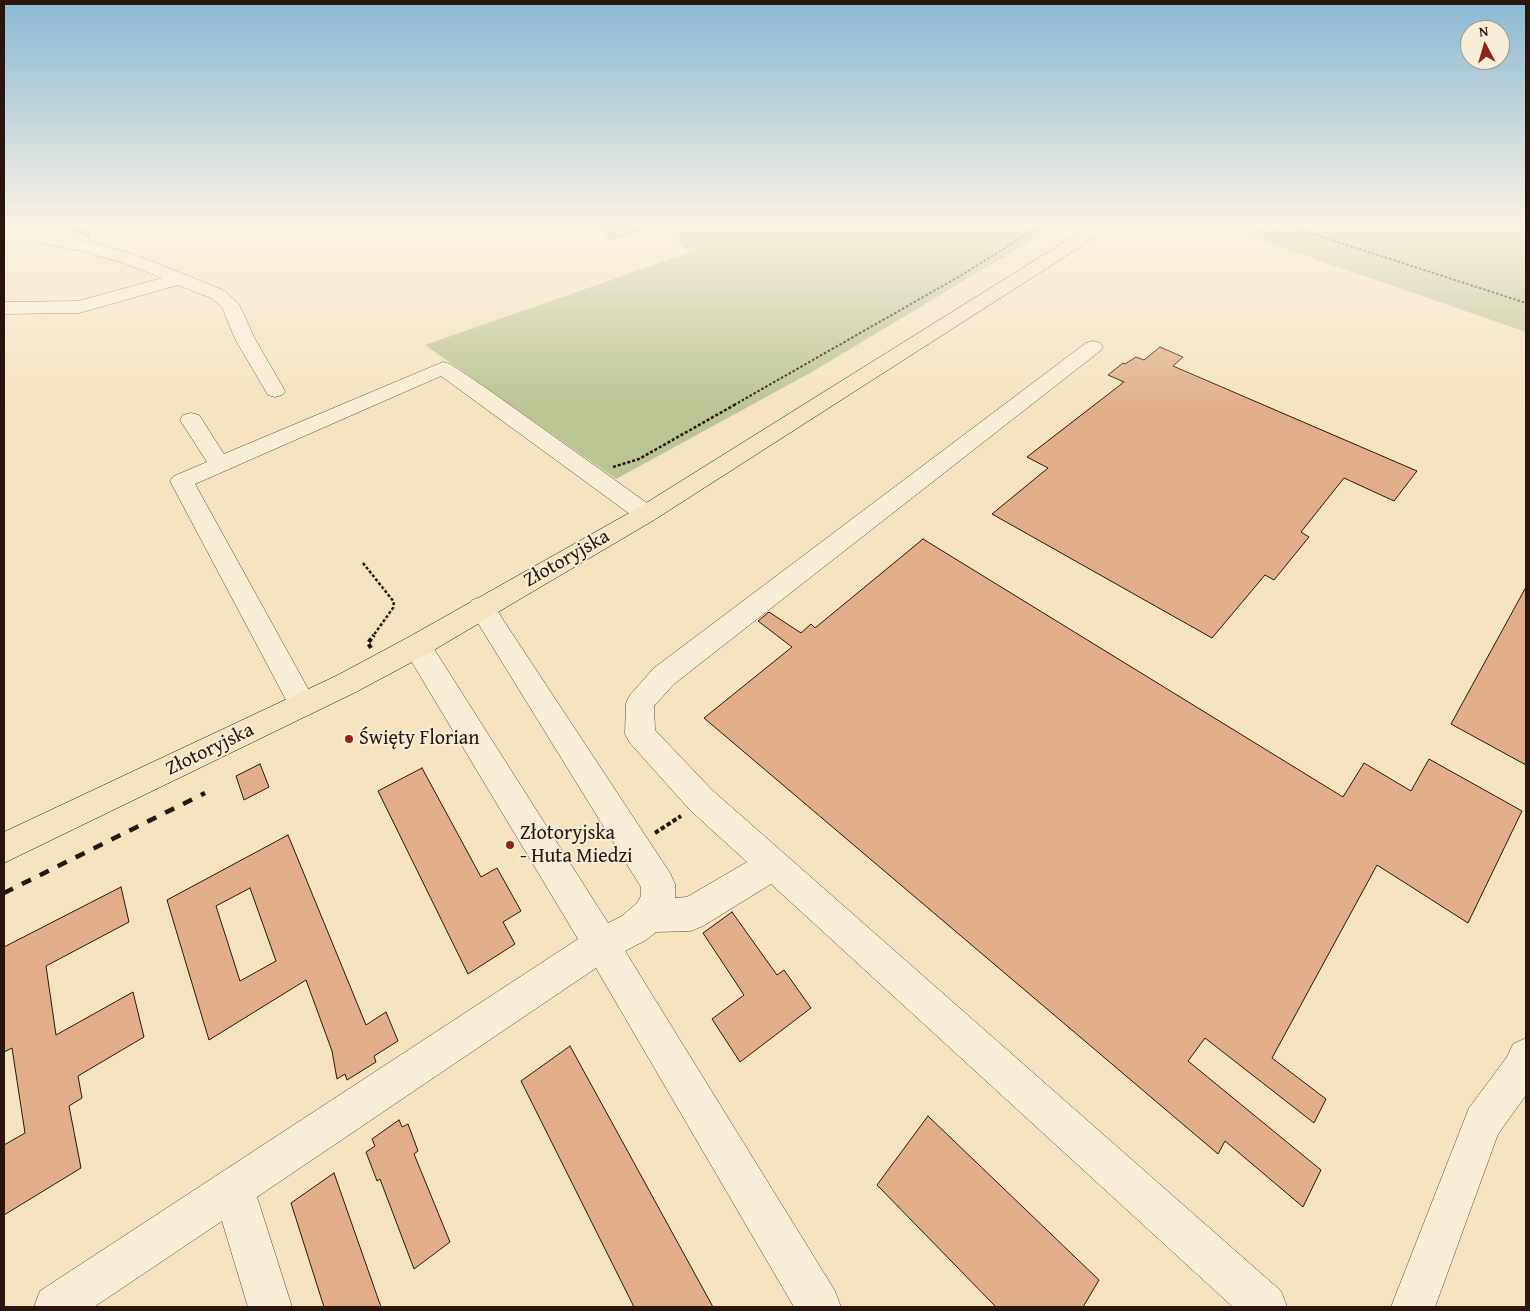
<!DOCTYPE html>
<html>
<head>
<meta charset="utf-8">
<style>
	body { margin:0 }
	#map { position:relative; width:1530px; height:1311px; overflow:hidden; background:#f5e3c0; font-family:"Gentium Book Plus",serif }
	canvas { display:block }
	.frame { position:absolute; inset:0; border:5px solid #2a150e; pointer-events:none }
	.north { position:absolute; left:1460px; top:20px; width:50px; height:50px; box-sizing:border-box; background:#f8edd6; border:1px solid #a69786; border-radius:50%; rotate:354deg; font-size:14px; font-weight:700; line-height:20px; text-align:center; color:#2a150e }
	.north::after { content:''; display:block; margin:auto; width:18px; height:22px; background:#8f2418; clip-path:polygon(50% 0,100% 100%,50% 72%,0 100%) }
</style>
</head>
<body>
<div id="map">
<canvas width="1530" height="1311"></canvas>
<div class="frame"></div>
<div class="north">N</div>
</div>
<script>
const ctx = document.querySelector('canvas').getContext('2d');
ctx.lineJoin = 'round';
function fill(path, color) { ctx.fillStyle = color; ctx.fill(path, 'evenodd'); }
const toPath = rows => new Path2D(rows.map(r => 'M' + r).join(''));
function trace(path, color, width, dash) { ctx.strokeStyle = color; ctx.lineWidth = width; ctx.lineCap = dash ? 'butt' : 'round'; ctx.setLineDash(dash || []); ctx.stroke(path); }
function drawText(font, color, halo, rows, align = 'center') {
  ctx.font = font + ' "Gentium Book Plus",serif'; ctx.lineWidth = 4; ctx.setLineDash([]); ctx.textBaseline = 'middle'; ctx.strokeStyle = halo; ctx.fillStyle = color; for (const [text, x, y, turn = 0] of rows) {
    ctx.save(); ctx.translate(x, y); ctx.rotate((+turn || 0) * Math.PI / 180); ctx.textAlign = isNaN(turn) ? turn : align; if (halo) ctx.strokeText(text, 0, 0); ctx.fillText(text, 0, 0); ctx.restore();
  }
}
fill(toPath([
	[655,224,1059,224,810,373,616,479,425,345,691,252],
	[1214,224,1247,224,1270,231,1279,224,1526,224,1526,332]
]), '#bbc493');
const water = toPath([
	[593,224,641,224,647,229,612,239,593,224]
]);
fill(water, '#9cbeb3');
trace(water, '#6e7a71', 1);
trace(toPath([
	[61,224,89,235]
]), '#6e7a71', 4.5);
const building = toPath([
	[1160,347,1183,357,1173,366,1417,471,1394,501,1344,478,1301,532,1309,537,1274,580,1265,575,1212,638,992,514,1048,468,1027,457,1124,382,1108,375,1123,363,1125,364,1136,357,1144,360,1160,347],
	[923,539,1343,797,1364,763,1411,791,1429,759,1522,811,1468,923,1377,865,1272,1058,1326,1099,1314,1123,1205,1038,1188,1061,1321,1170,1303,1207,1225,1141,1218,1154,704,718,792,647,758,621,769,612,801,633,811,624,815,628,923,539],
	[1526,587,1526,765,1451,724,1526,587],
	[260,764,269,787,244,800,236,776,260,764],
	[422,768,481,877,497,868,521,911,503,922,515,944,468,974,378,791,422,768],
	[288,835,366,1025,386,1012,398,1041,374,1056,376,1062,347,1080,345,1074,337,1079,332,1051,306,980,209,1040,167,900,288,835],
	[250,888,276,961,240,981,216,906,250,888],
	[121,887,129,922,46,966,56,1035,133,992,144,1037,78,1076,82,1098,69,1106,81,1168,4,1215,4,1145,25,1133,12,1048,4,1052,4,947,121,887],
	[732,912,777,975,784,970,811,1008,740,1062,712,1019,744,995,703,933,732,912],
	[570,1046,713,1307,634,1307,521,1081,570,1046],
	[928,1116,1099,1280,1083,1307,996,1307,877,1185,928,1116],
	[399,1120,402,1127,408,1124,418,1151,414,1154,450,1242,414,1269,380,1179,377,1181,366,1152,375,1146,372,1139,399,1120],
	[334,1173,381,1307,324,1307,291,1203,334,1173]
]);
fill(building, '#e1ae87');
trace(building, '#2a150e', 1);
const minor = toPath([
	[4,231,33,231,90,242,136,255,223,290,239,304,255,339,285,391,282,395,275,397,268,395,235,339,222,307,211,298,178,285,79,313,4,314,4,302,78,301,162,278,124,263,82,251,33,241,4,241,4,231],
	[1093,341,1100,343,1103,347,1100,351,674,684,654,706,655,730,712,790,1281,1291,1287,1307,1233,1307,771,884,703,926,691,931,656,932,646,940,625,951,835,1291,841,1307,794,1307,596,968,257,1197,292,1307,248,1307,222,1221,94,1307,34,1307,40,1291,578,939,407,654,403,646,407,638,417,635,427,638,608,923,622,916,637,903,641,896,641,887,468,607,472,600,481,597,490,600,670,873,675,884,675,898,687,897,747,862,690,810,630,743,625,734,626,703,630,695,654,668,1086,343,1093,341],
	[443,362,450,364,486,388,654,508,658,514,654,520,646,522,638,520,441,376,195,484,317,705,313,713,303,717,293,713,170,481,174,476,207,462,180,420,183,415,191,413,199,415,224,454,443,362],
	[1526,1038,1526,1095,1498,1134,1435,1307,1391,1307,1469,1108,1507,1057,1513,1044,1526,1038]
]);
const major = toPath([
	[1093,224,1113,224,1111,227,654,520,427,654,356,692,4,863,4,832,336,676,407,638,638,508,1093,224]
]);
trace(minor, '#5d483a', 1);
trace(major, '#2a150e', 1);
trace(toPath([
	[1282,224,1526,303],
	[734,405,960,276,1043,224]
]), '#2a150e', 2, [2.5, 2]);
trace(toPath([
	[613,467,639,459,736,404],
	[363,563,394,602,393,608,373,636]
]), '#2a150e', 2.5, [3, 2]);
trace(toPath([
	[371,648,368,643,374,635],
	[655,833,681,816]
]), '#2a150e', 4, [4.5, 2.5]);
fill(minor, '#f8edd6');
fill(major, '#f5e3c0');
trace(toPath([
	[4,893,205,793]
]), '#2a150e', 4.5, [10, 10]);
const sky = ctx.createLinearGradient(0, 0, 0, 408);
sky.addColorStop(0, '#89b8d3');
sky.addColorStop(0.55, '#faf2e3');
sky.addColorStop(1, '#faf2e300');
ctx.fillStyle = sky;
ctx.fillRect(0, 0, 1530, 408);
for (const [x, y, r, color] of [
	[349,739,5,"#8f2418"],
	[510,845,5,"#8f2418"]
]) { const dot = new Path2D(); dot.arc(x, y, r, 0, 2 * Math.PI); ctx.fillStyle = color; ctx.fill(dot); trace(dot, '#f8edd6', 2); }
drawText('20px', '#2a150e', '#f8edd6', [
	["Złotoryjska",567,559,-30],
	["Złotoryjska",210,750,-26]
]);
drawText('20px', '#2a150e', '#f8edd6', [
	["Święty Florian",359,739],
	["Złotoryjska",520,834],
	["- Huta Miedzi",520,857]
], 'left');
</script>
</body>
</html>
